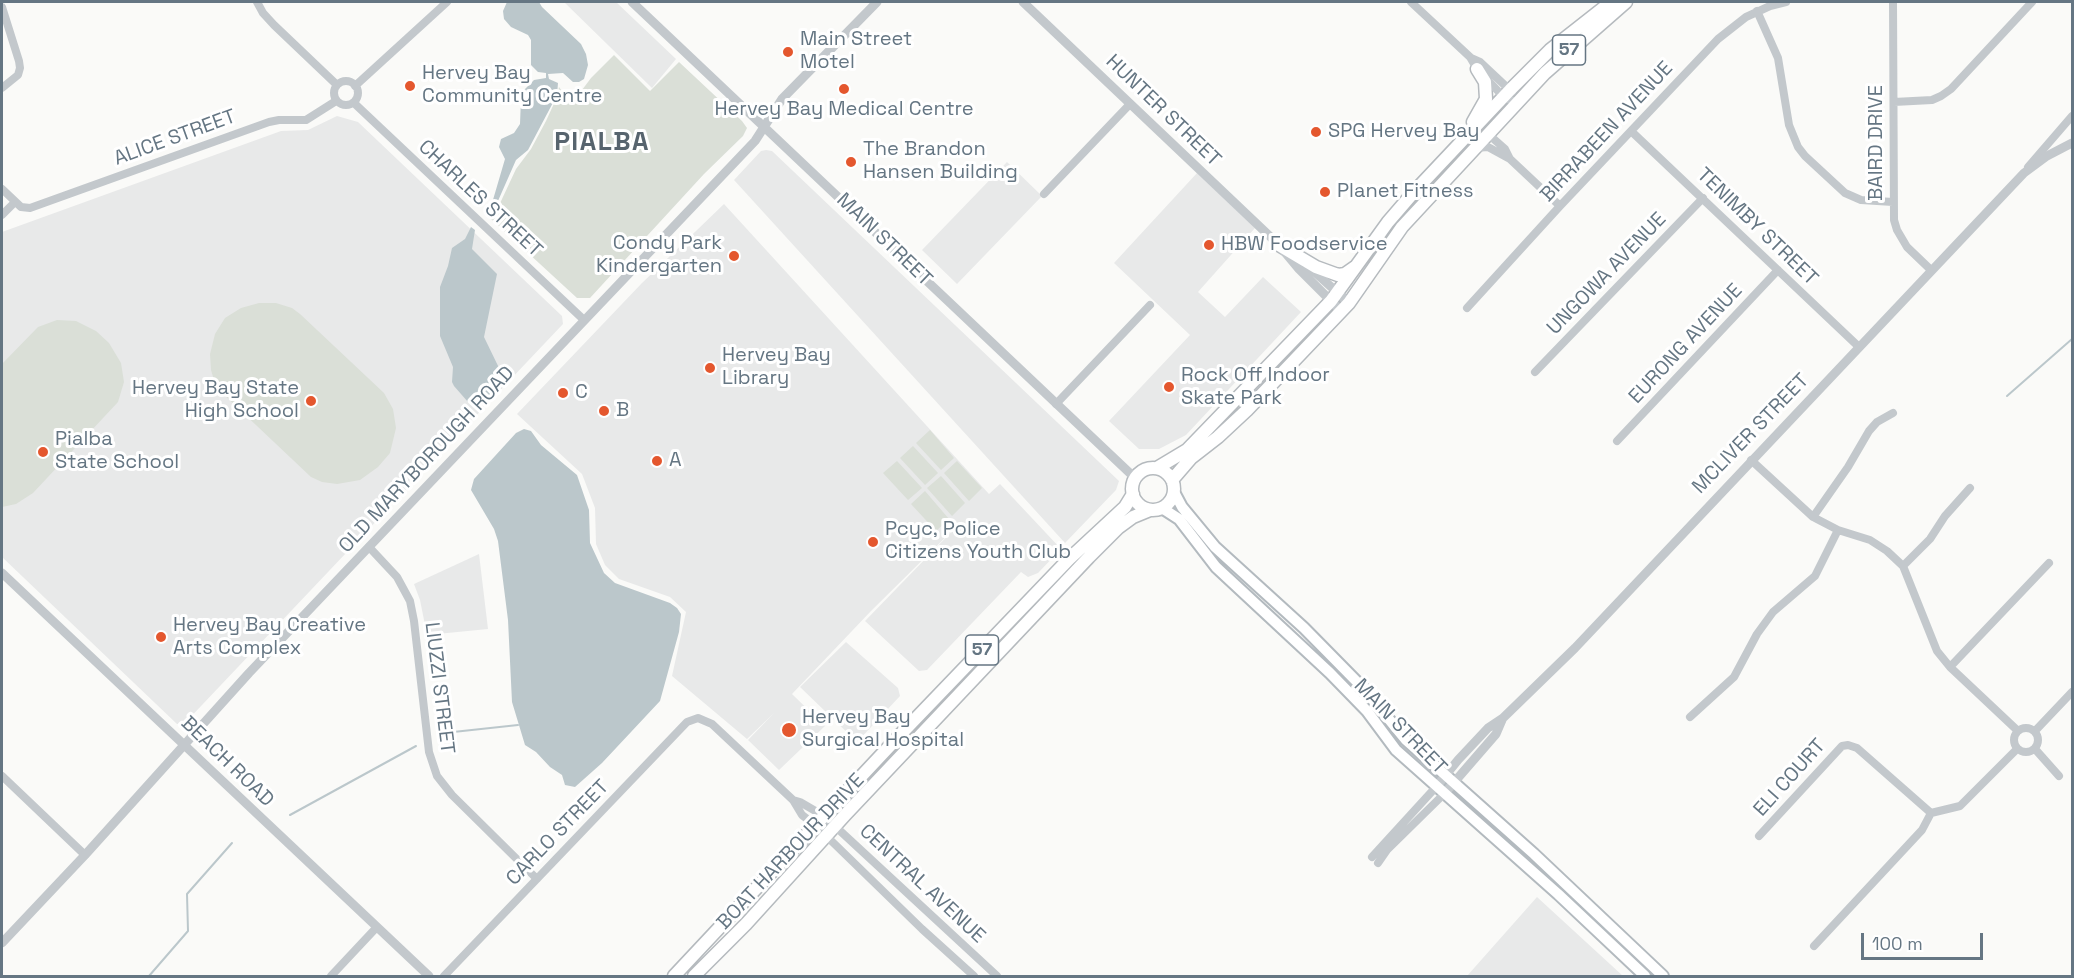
<!DOCTYPE html>
<html>
<head>
<meta charset="utf-8">
<style>
	body { margin:0 }
	#map { position:relative; width:2074px; height:978px; overflow:hidden; background:#fafaf8; font-family:"Space Grotesk",sans-serif }
	canvas { display:block }
	.frame { position:absolute; inset:0; border:3px solid #657683; pointer-events:none }
	.scale { position:absolute; left:1861px; top:933px; width:122px; height:27px; box-sizing:border-box; border:3px solid #657683; border-top:0; padding-left:8px; font-size:18px; line-height:21px; white-space:nowrap; color:#657683; -webkit-text-stroke:4px #fff; paint-order:stroke }
</style>
</head>
<body>
<div id="map">
<canvas width="2074" height="978"></canvas>
<div class="frame"></div>
<div class="scale">100 m</div>
</div>
<script>
const ctx = document.querySelector('canvas').getContext('2d');
ctx.lineJoin = 'round';
function fill(path, color) { ctx.fillStyle = color; ctx.fill(path, 'evenodd'); }
const toPath = rows => new Path2D(rows.map(r => 'M' + r).join(''));
function trace(path, color, width, dash) { ctx.strokeStyle = color; ctx.lineWidth = width; ctx.lineCap = dash ? 'butt' : 'round'; ctx.setLineDash(dash || []); ctx.stroke(path); }
function drawText(font, color, halo, rows, align = 'center') {
  ctx.font = font + ' "Space Grotesk",sans-serif'; ctx.lineWidth = 6; ctx.setLineDash([]); ctx.textBaseline = 'middle'; ctx.strokeStyle = halo; ctx.fillStyle = color; for (const [text, x, y, turn = 0] of rows) {
    ctx.save(); ctx.translate(x, y); ctx.rotate((+turn || 0) * Math.PI / 180); ctx.textAlign = isNaN(turn) ? turn : align; if (halo) ctx.strokeText(text, 0, 0); ctx.fillText(text, 0, 0); ctx.restore();
  }
}
fill(toPath([
	[564,2,616,2,676,59,652,88],
	[337,116,358,122,562,316,563,324,184,724,177,724,2,557,2,232,281,131,308,130],
	[766,150,772,151,1119,481,1116,490,1065,543,734,180,761,151],
	[1007,162,1042,196,957,284,922,250],
	[1197,173,1255,228,1198,292,1225,317,1263,277,1301,312,1186,435,1159,449,1139,449,1109,421,1190,335,1114,263],
	[724,204,989,494,1000,484,1061,549,1038,573,1028,577,1021,572,927,670,919,671,865,621,963,520,871,611,792,694,825,726,779,770,748,740,774,713,747,739,672,676,686,612,670,597,619,579,605,565,596,544,595,508,582,474,517,414,642,283],
	[479,554,488,629,427,635,420,600,414,584],
	[846,642,898,688,900,696,857,742,800,687],
	[1537,897,1623,976,1467,976]
]), '#e8e9e9');
fill(toPath([
	[614,55,650,91,679,62,742,121,747,128,743,136,704,174,590,298,577,298,490,218,495,214,516,169,531,149,546,121,557,97,559,87,569,101,573,97,576,98,591,78],
	[259,303,276,303,292,308,300,314,384,393,393,409,396,428,390,453,378,467,360,480,337,484,322,482,311,477,220,391,214,380,211,370,210,354,215,334,225,318,241,308],
	[57,320,76,321,96,331,109,343,121,363,124,382,118,402,33,493,16,504,2,507,2,364,38,327],
	[930,430,954,458,941,470,916,443],
	[913,446,938,473,925,485,900,458],
	[897,461,922,488,908,500,883,473],
	[957,461,982,488,969,501,944,473],
	[941,476,965,503,952,516,927,488],
	[925,491,949,519,936,531,911,504]
]), '#dadfd7');
fill(toPath([
	[507,2,539,2,542,7,581,44,586,54,588,65,584,79,579,82,573,82,563,73,548,74,549,79,558,83,557,95,528,150,516,160,494,210,490,210,505,159,499,147,501,139,514,133,520,124,521,98,524,90,534,80,546,78,546,73,538,72,531,65,531,40,528,35,511,27,504,19,503,11],
	[471,227,475,230,472,249,497,274,484,337,500,370,487,401,468,402,454,386,452,382,453,367,440,336,440,287,448,266,452,248,465,239],
	[524,429,531,431,541,445,577,475,589,510,590,543,604,573,615,583,670,603,677,608,681,614,679,632,660,701,602,763,575,787,565,785,562,775,550,767,536,752,525,745,512,702,508,620,498,541,494,529,471,490,474,479,516,433]
]), '#bbc7cb');
trace(toPath([
	[2007,396,2072,339],
	[444,733,518,725],
	[290,815,416,746],
	[149,976,188,931,187,894,232,843]
]), '#bbc7cb', 2);
const secondary = toPath([
	[1174,492,1182,507,1215,547,1304,628,1364,689,1406,740,1534,854,1663,976],
	[1162,508,1179,519,1216,567,1330,673,1367,711,1396,750,1558,894,1645,976]
]);
const primary = toPath([
	[1473,122,1486,99,1485,82,1477,69],
	[1279,245,1316,267,1338,275,1345,274,1355,267],
	[1157,468,1187,450,1331,301,1388,222,1413,193,1510,90,1550,50,1611,2],
	'1132 489a21 21 0 1 1 42 0a21 21 0 1 1-42 0Z',
	[1172,480,1191,458,1218,437,1247,410,1349,303,1402,227,1545,73,1626,2],
	[674,976,900,735,1069,559,1125,507,1133,494],
	[694,976,746,924,845,815,1089,557,1118,528,1133,517,1150,510]
]);
trace(secondary, '#b3babf', 14);
trace(primary, '#b5babe', 15);
trace(toPath([
	[257,2,263,13,274,25,337,85],
	[1411,2,1470,57,1477,69,1498,91,1504,97,1517,103],
	[1893,2,1894,220,1897,230,1907,247,1931,270],
	[2,7,19,61,20,68,18,75,2,88],
	[1757,11,1778,58,1789,125,1798,147,1805,156,1845,193,1861,200,1893,202],
	[1471,58,1480,62,1512,92],
	'334 93a12 12 0 1 1 24 0a12 12 0 1 1-24 0Z',
	[355,86,447,2],
	[1894,102,1932,100,1941,96,1951,89,2032,2],
	[354,103,584,320],
	[1631,131,1859,347],
	[1488,134,1505,149,1510,159],
	[1475,148,1488,147,1510,159,1560,206],
	[2028,167,2072,116],
	[2,189,21,207,30,208,269,122,279,120,306,120,336,101],
	[1044,194,1130,104],
	[2,215,15,202],
	[1467,308,1560,206,1718,39,1746,17,1770,6,1786,2],
	[1535,372,1703,198],
	[1056,404,1150,305],
	[1617,441,1778,270],
	[1751,460,1813,517,1838,530,1870,540,1887,551,1903,566,1937,651,1950,667,2018,731],
	[1813,517,1848,467,1869,431,1877,422,1893,413],
	[369,547,397,577,410,601,414,621,429,752,437,776,452,795,537,879],
	[1903,566,1930,539,1945,516,1970,488],
	[1950,667,2049,563],
	[1690,717,1734,677,1757,634,1773,612,1815,576,1838,530],
	'2014 740a12 12 0 1 1 24 0a12 12 0 1 1-24 0Z',
	[2035,731,2072,692],
	[2035,749,2059,776],
	[2,776,85,855],
	[793,800,802,815,815,825,922,929,974,976],
	[1759,836,1842,746,1848,745,1857,748,1931,813],
	[1372,857,1436,787],
	[1378,863,1387,850,1444,794],
	[1814,946,1922,830,1931,813,1960,806,2017,749],
	[331,976,376,928],
	[444,976,687,722,698,718,712,724,793,800,800,802,824,816,997,976]
]), '#c3c8cc', 8);
trace(toPath([
	[632,2,1135,478],
	[1023,2,1279,245,1299,269,1341,311],
	[1308,266,1349,303],
	[2,573,429,976],
	[1436,787,1458,760,1488,728,1503,718,1575,648,2024,173,2047,156,2072,143],
	[1444,794,1496,734,1502,720],
	[2,943,85,855,249,673,755,141,782,99,877,2]
]), '#c3c8cc', 9);
trace(secondary, '#fff', 10);
trace(primary, '#fff', 12);
for (const [x, y, r, color] of [
	[788,52,6,"#e4572e"],
	[410,86,6,"#e4572e"],
	[844,89,6,"#e4572e"],
	[1316,132,6,"#e4572e"],
	[851,162,6,"#e4572e"],
	[1325,192,6,"#e4572e"],
	[1209,245,6,"#e4572e"],
	[734,256,6,"#e4572e"],
	[710,368,6,"#e4572e"],
	[1169,387,6,"#e4572e"],
	[563,393,6,"#e4572e"],
	[311,401,6,"#e4572e"],
	[604,411,6,"#e4572e"],
	[43,452,6,"#e4572e"],
	[657,461,6,"#e4572e"],
	[873,542,6,"#e4572e"],
	[161,637,6,"#e4572e"],
	[789,730,8,"#e4572e"]
]) { const dot = new Path2D(); dot.arc(x, y, r, 0, 2 * Math.PI); ctx.fillStyle = color; ctx.fill(dot); trace(dot, '#fff', 2); }
for (const [x, y, w] of [
	[1569,50,33],
	[982,650,33]
]) { const box = new Path2D(); box.roundRect(x - w / 2, y - 15, w, 30, 4.5); ctx.fillStyle = '#fff'; ctx.fill(box); trace(box, '#657683', 1.5); }
drawText('bold 18px', '#657683', null, [
	["57",1569,50],
	["57",982,650]
]);
drawText('20px', '#657683', '#fff', [
	["Main Street",800,40],
	["Motel",800,63],
	["Hervey Bay",422,74],
	["Community Centre",422,97],
	["Hervey Bay Medical Centre",844,110,"center"],
	["SPG Hervey Bay",1328,132],
	["The Brandon",863,150],
	["Hansen Building",863,173],
	["Planet Fitness",1337,192],
	["Condy Park",722,244,"right"],
	["Kindergarten",722,267,"right"],
	["HBW Foodservice",1221,245],
	["Hervey Bay",722,356],
	["Library",722,379],
	["Rock Off Indoor",1181,376],
	["Skate Park",1181,399],
	["Hervey Bay State",299,389,"right"],
	["High School",299,412,"right"],
	["C",575,393],
	["B",616,411],
	["Pialba",55,440],
	["State School",55,463],
	["A",669,461],
	["Pcyc, Police",885,530],
	["Citizens Youth Club",885,553],
	["Hervey Bay Creative",173,626],
	["Arts Complex",173,649],
	["Hervey Bay",802,718],
	["Surgical Hospital",802,741]
], 'left');
drawText('20px', '#657683', '#fff', [
	["HUNTER STREET",1163,111,44],
	["BIRRABEEN AVENUE",1607,132,-47],
	["ALICE STREET",175,138,-20],
	["BAIRD DRIVE",1877,143,-90],
	["CHARLES STREET",480,199,43],
	["TENIMBY STREET",1757,227,44],
	["MAIN STREET",884,240,44],
	["UNGOWA AVENUE",1607,274,-46],
	["EURONG AVENUE",1686,344,-47],
	["MCLIVER STREET",1751,434,-46],
	["OLD MARYBOROUGH ROAD",427,460,-47],
	["LIUZZI STREET",439,688,83],
	["MAIN STREET",1400,727,46],
	["BEACH ROAD",227,762,44],
	["ELI COURT",1790,778,-48],
	["CARLO STREET",558,833,-46],
	["BOAT HARBOUR DRIVE",791,852,-47],
	["CENTRAL AVENUE",922,884,43]
]);
ctx.letterSpacing = '1.5px';
drawText('bold 26px', '#57646e', '#fff', [
	["PIALBA",602,143]
]);
ctx.letterSpacing = '0px';
</script>
</body>
</html>
